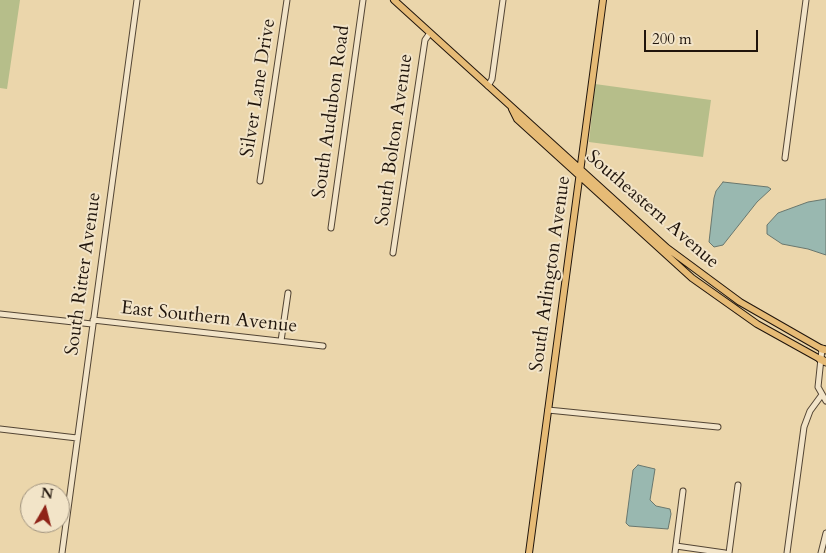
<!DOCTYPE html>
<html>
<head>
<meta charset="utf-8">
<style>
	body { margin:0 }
	#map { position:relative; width:826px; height:553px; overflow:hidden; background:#ebd6ab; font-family:Cardo,serif }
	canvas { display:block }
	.north { position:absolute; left:20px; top:483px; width:50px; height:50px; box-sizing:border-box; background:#f2e4c8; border:1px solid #9e917d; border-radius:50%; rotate:8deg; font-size:14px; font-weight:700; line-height:20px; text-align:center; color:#20150c }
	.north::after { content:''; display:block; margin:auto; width:18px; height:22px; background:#8f2418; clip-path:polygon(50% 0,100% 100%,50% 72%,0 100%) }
	.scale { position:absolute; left:644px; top:30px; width:114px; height:22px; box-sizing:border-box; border:2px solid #20150c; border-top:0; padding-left:6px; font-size:15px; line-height:18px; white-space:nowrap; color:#20150c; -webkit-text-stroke:4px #f2e4c8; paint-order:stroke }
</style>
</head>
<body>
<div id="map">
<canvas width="826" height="553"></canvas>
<div class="north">N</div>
<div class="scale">200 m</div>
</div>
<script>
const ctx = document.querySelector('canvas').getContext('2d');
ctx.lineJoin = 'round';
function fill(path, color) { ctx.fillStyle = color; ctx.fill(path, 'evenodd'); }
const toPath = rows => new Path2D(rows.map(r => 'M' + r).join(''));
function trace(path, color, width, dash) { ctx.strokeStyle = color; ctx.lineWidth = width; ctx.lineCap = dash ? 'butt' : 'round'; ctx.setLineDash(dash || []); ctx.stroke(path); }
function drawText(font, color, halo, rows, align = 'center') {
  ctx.font = font + ' Cardo,serif'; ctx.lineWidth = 4; ctx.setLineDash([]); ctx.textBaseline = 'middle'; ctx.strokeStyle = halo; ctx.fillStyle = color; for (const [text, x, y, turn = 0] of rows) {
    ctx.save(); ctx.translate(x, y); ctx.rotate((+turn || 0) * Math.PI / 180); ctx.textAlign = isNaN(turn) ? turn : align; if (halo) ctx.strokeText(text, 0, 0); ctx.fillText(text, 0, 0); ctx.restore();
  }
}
fill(toPath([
	[0,0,20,0,7,89,0,88],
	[595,84,711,100,703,157,589,142]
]), '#b6be8a');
const water = toPath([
	[723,182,768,187,771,189,757,202,723,245,714,247,709,242,714,198,716,191,723,182],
	[826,199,826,255,808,249,782,244,767,234,767,225,778,213,808,202,826,199],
	[638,465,655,469,650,500,656,506,670,509,671,514,668,529,629,526,626,523,633,470,638,465]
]);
fill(water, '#99b8b0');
trace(water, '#69776e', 1);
const minor = toPath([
	[488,86,492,79,503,0],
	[785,158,806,0],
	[260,181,287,0],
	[331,228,363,0],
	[393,253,425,40,430,33],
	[0,314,92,324],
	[93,320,323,346],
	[281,341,288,293],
	[822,349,818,387,826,401],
	[548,410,718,427],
	[0,429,77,438],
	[676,546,725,553],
	[62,553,137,0],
	[675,553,683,491],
	[729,553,738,485],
	[787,553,804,427,810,411,821,396],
	[821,553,826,533]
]);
const major = toPath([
	[394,0,667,248,740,302,822,349],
	[512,109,517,119,692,278,757,324,820,359],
	[529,553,603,0]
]);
const highway = toPath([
	[822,349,826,350],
	[820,359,826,362]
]);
trace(minor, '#534534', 7);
trace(major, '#20150c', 8);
trace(highway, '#20150c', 9);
trace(minor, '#f2e4c8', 5);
trace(major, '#e6bb76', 6);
trace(highway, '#e6bb76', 7);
drawText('19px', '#20150c', '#f2e4c8', [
	["Silver Lane Drive",259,88,-81],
	["South Audubon Road",332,112,-82],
	["South Bolton Avenue",395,140,-82],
	["Southeastern Avenue",652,210,41],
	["South Ritter Avenue",84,274,-82],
	["South Arlington Avenue",551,274,-82],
	["East Southern Avenue",209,318,6]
]);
</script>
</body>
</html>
